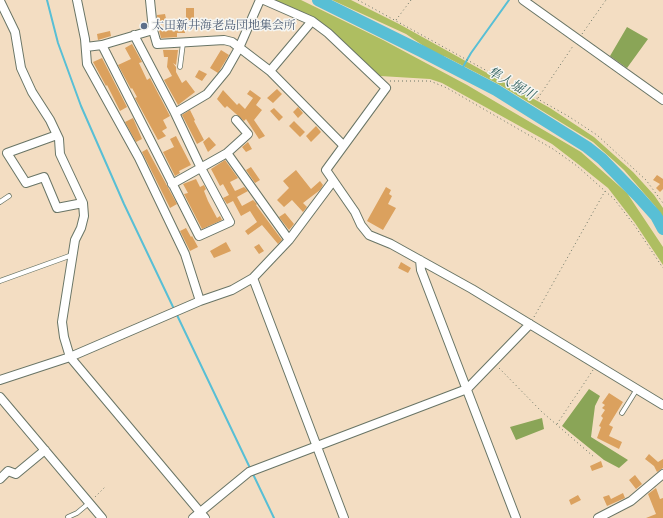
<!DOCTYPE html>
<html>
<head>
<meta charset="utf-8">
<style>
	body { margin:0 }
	canvas { display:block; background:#f3ddc2 }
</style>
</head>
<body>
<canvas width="663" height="518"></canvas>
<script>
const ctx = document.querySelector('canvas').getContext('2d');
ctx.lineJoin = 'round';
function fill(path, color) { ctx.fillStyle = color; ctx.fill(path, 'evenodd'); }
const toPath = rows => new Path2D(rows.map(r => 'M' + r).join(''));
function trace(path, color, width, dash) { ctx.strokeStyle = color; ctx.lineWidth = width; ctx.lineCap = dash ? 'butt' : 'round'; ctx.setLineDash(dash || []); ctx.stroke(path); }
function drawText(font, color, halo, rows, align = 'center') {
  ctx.font = font + ' "Gentium Book Plus","Noto Serif JP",serif'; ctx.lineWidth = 3; ctx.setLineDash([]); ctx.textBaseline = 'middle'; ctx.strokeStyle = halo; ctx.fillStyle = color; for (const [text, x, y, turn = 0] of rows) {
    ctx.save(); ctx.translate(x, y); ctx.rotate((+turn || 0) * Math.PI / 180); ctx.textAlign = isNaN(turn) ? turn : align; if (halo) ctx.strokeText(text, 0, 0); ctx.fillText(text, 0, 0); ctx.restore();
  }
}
fill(toPath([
	[271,0,301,0,383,40,467,85,581,152,627,193,663,247,663,265,635,223,608,188,578,164,552,144,442,83,430,79,380,76,322,23,304,14],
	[332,0,351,0,399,24,550,108,594,137,633,172,654,195,663,208,663,218,655,206,624,170,593,142,500,85,446,57,434,53,406,34]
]), '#aebe61');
fill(toPath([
	[627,27,648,39,627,68,610,56],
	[589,389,600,396,595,406,591,437,628,460,619,468,604,460,562,426],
	[542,418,544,429,516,440,510,427]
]), '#8aa557');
trace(toPath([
	[47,0,58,43,81,106,124,204,174,309],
	[460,72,471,53,509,0],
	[176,313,250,468],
	[252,472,274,518]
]), '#58bfd5', 2);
trace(toPath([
	[318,0,421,51,496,90,587,147,602,159,638,196,656,216,663,229]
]), '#58bfd5', 12);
fill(toPath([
	[186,8,194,8,194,23,186,23],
	[165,14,167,23,158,25,157,15],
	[168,26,185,26,185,33,177,33,177,37,161,38,159,30],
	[110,31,111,36,98,40,97,34],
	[132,44,142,62,139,63,147,80,150,78,170,116,163,120,167,128,162,131,166,136,158,140,135,98,137,97,132,88,131,89,118,65,131,59,125,48],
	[163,50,178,50,176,65,173,63,176,67,176,72,182,83,186,80,195,92,178,105,164,80,172,76,167,67,168,57,164,57],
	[221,50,229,55,218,73,210,68],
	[102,58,127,107,120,111,107,85,106,86,93,62],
	[199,70,207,74,202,81,195,77],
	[277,89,282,94,273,103,267,98],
	[223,90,237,105,239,103,245,109,253,98,247,94,250,90,261,98,256,105,262,110,254,120,265,136,259,139,246,119,244,121,227,106,225,108,223,106,217,99],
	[298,107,303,113,298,118,293,112],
	[274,108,283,117,279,121,270,111],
	[190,110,195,120,194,121,204,140,197,144,182,115],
	[133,118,142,139,136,142,125,122],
	[294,121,305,132,300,137,289,126],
	[316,126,321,132,311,142,306,136],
	[176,136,191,165,179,171,180,173,175,176,163,152,174,147,170,139],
	[209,137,216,145,208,152,203,142],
	[248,142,252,149,246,152,242,147],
	[147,149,177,204,170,208,142,152],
	[225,160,238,178,230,182,235,191,244,187,248,191,237,197,242,206,253,200,257,204,256,205,282,240,278,244,262,225,248,235,245,231,257,222,250,211,241,216,233,201,227,204,223,198,229,195,223,184,220,186,211,169],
	[251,167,260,180,255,183,246,170],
	[296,170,311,189,320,181,323,185,320,190,303,203,307,207,303,212,292,200,284,207,277,200,289,188,283,181],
	[657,175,663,179,663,189,660,192,656,188,660,184,653,180],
	[196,179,200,187,204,185,206,189,204,191,208,201,217,218,220,216,222,220,202,229,184,194,188,193,183,184],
	[386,187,391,190,389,194,392,196,388,204,396,208,383,230,367,221],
	[285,213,294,224,289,230,279,217],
	[186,228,191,237,192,236,198,247,190,251,180,231],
	[226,242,231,251,214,258,210,251],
	[259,244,264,251,259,254,254,247],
	[401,262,411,268,408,273,398,268],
	[609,393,623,402,609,425,613,427,609,436,622,442,619,449,597,438,601,427,599,426,603,418,601,416,605,410,602,408,605,405,602,403],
	[649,454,658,462,663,459,663,468,657,472,654,466,645,459],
	[601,461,603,467,592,471,590,466],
	[635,475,642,484,636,489,629,480],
	[656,488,660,499,663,498,663,518,646,518,656,514,648,494],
	[623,493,625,498,607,506,603,497,609,495,611,499],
	[578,495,581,500,571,505,569,500]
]), '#dba15e');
const lane = toPath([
	[180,67,183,43],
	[0,202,9,196],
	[0,281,72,255],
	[622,413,637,389],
	[68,517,77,513,89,503]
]);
const street = toPath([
	[77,0,85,39,87,64,139,158,185,254,200,301],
	[264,0,312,21,328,33,386,88,326,170,355,212,361,225,369,235,391,244,472,289,663,405],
	[523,0,663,100],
	[0,1,15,32,21,68,32,92,50,120,59,139,60,154,83,203,84,216,81,228,75,240,62,322,64,337,70,357,205,518],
	[153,30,157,44,224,40,232,42,270,71,343,145],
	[102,45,153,30,150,0],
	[86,47,102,45,199,236,230,222,201,168,175,113,134,35],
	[270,71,312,21],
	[175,113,207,94,226,71,239,48,260,0],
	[57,135,7,153,26,183,44,177,57,208,83,203],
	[227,153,248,134,236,120],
	[172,184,227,153,289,240],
	[420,260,421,270,516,518],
	[253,278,344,518],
	[0,380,70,357,200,301,232,290,253,278,289,240,333,181],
	[0,397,102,518],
	[0,479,8,471,16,474,45,450],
	[193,518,249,472,467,389,530,324],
	[598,518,631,501,663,474]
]);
trace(lane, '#697566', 5.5);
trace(street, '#697566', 10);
trace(toPath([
	[358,0,520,89,568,116,597,135,646,180,663,203],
	[396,20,411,0],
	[582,34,606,0],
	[390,81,430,81,447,88,553,149,577,166,614,199,635,226,663,268],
	[538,98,573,46],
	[534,317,605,191],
	[499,368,542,412,594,457],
	[557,424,593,370],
	[95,497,106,486]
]), '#697566', 1, [1, 3]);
trace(lane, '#fff', 4);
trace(street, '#fff', 8);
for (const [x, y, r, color] of [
	[144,26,4,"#5c6f8a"]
]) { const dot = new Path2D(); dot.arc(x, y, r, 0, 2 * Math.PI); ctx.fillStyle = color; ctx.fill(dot); trace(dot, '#f6f6f2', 1.5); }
drawText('12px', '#4e5e75', '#f6f6f2', [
	["太田新井海老島団地集会所",152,26]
], 'left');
drawText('italic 13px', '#2d5e5c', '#f6f6f2', [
	["隼人堀川",511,84,30]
]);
</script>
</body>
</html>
